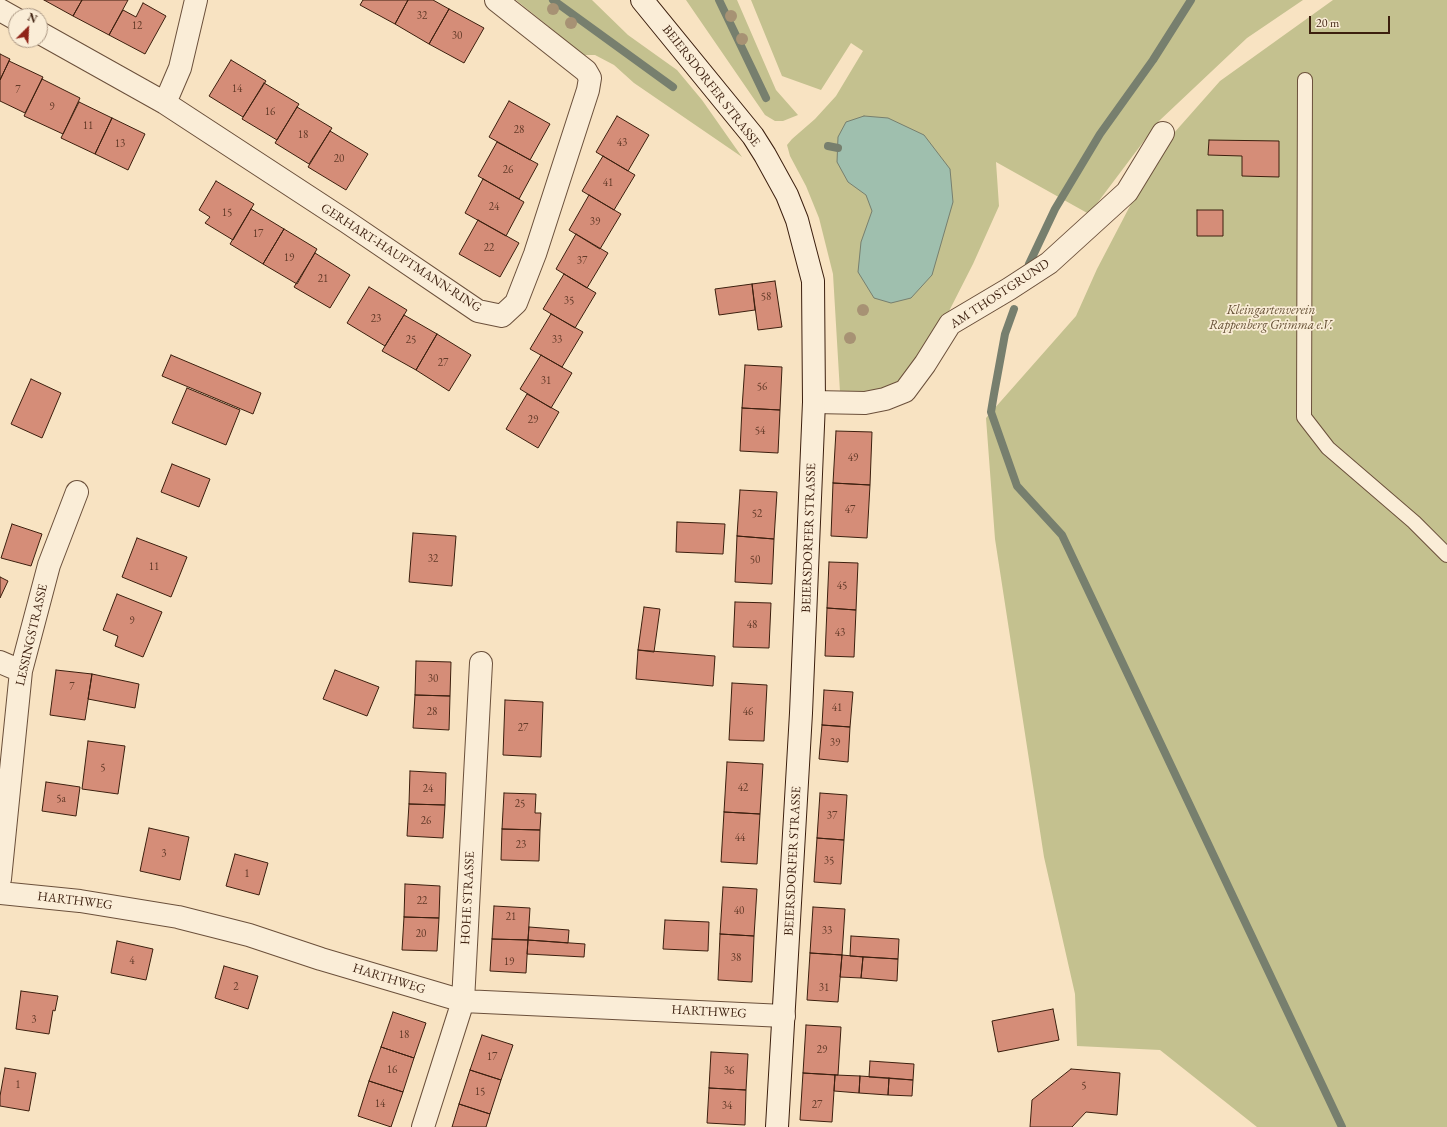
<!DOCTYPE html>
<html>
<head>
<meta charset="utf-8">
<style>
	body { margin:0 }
	#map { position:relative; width:1447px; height:1127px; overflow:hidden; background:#f8e3c2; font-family:"EB Garamond",serif }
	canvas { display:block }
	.north { position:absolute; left:8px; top:8px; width:40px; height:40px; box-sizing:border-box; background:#faedd7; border:1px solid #ae9b87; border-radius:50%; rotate:24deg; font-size:11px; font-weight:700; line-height:16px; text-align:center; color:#3c1f0e }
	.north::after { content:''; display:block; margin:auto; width:14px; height:18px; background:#8f2418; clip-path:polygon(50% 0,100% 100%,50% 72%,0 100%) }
	.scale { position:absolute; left:1309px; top:16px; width:81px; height:18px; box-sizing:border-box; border:2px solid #3c1f0e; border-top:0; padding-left:5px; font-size:12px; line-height:14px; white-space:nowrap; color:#3c1f0e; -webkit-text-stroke:3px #faedd7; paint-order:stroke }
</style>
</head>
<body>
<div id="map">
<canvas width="1447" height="1127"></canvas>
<div class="north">N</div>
<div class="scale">20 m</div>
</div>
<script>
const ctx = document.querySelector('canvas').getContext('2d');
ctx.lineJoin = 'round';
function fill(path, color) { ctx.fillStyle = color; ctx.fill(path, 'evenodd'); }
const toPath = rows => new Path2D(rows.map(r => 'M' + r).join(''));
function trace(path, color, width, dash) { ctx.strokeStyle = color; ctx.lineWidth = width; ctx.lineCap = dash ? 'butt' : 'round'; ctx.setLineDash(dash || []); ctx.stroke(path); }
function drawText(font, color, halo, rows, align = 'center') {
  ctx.font = font + ' "EB Garamond",serif'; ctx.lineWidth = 3.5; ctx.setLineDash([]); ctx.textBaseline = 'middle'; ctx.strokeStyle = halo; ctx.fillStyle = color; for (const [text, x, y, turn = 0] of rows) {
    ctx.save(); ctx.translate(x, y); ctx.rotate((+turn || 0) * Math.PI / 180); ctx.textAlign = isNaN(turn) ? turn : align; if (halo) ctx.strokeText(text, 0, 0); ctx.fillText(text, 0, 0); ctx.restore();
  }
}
fill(toPath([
	[516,0,592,0,628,35,677,70,702,100,742,157,634,83,614,65,595,55,579,55,558,34],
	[686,0,737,0,776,90,798,115,783,121,775,121,765,115],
	[751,0,1303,0,1247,38,1159,121,1089,214,996,162,999,206,973,264,944,321,910,374,892,388,868,395,840,392,833,274,819,218,806,186,790,156,787,145,792,139,815,119,836,96,863,51,851,43,821,90,782,76],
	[1333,0,1447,0,1447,1127,1257,1127,1160,1050,1077,1046,1075,994,1044,857,995,539,986,418,1076,316,1097,269,1143,181,1166,142,1220,81]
]), '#c4c18f');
const water = toPath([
	[864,116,888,118,924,135,950,169,953,202,932,275,911,298,891,303,874,298,858,272,861,242,872,211,866,195,848,182,837,162,838,137,846,122,864,116]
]);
fill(water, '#9fbfae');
trace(water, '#777f6e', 1);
trace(toPath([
	[553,0,673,87],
	[719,0,766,98],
	[828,146,838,148],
	[1029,264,1055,209,1100,134,1153,60,1191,0],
	[1014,309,1005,334,994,394,991,412,1017,486,1062,535,1342,1127]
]), '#777f6e', 8);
const building = toPath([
	[44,0,82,0,73,16,44,0],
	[82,0,128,0,109,35,73,16,82,0],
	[363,0,408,0,395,24,360,5,363,0],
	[408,0,433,0,449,9,429,44,395,24,408,0],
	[143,3,166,16,145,54,109,35,123,10,136,17,143,3],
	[449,9,484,28,464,63,429,44,449,9],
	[0,54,10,59,0,80,0,54],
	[231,60,266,81,243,117,209,96,231,60],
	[9,61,43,77,25,113,0,101,0,80,9,61],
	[42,79,80,98,63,134,24,116,42,79],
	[264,83,299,104,277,140,242,119,264,83],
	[509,101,550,124,530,160,489,137,509,101],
	[79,102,112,118,95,154,61,138,79,102],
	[297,107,332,128,309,164,275,143,297,107],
	[617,116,649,135,628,171,596,152,617,116],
	[112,118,145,134,128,170,95,154,112,118],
	[330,131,368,154,346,190,308,167,330,131],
	[1209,140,1279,141,1279,177,1242,176,1242,156,1208,155,1209,140],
	[497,142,538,164,519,199,478,176,497,142],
	[603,156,635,175,614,210,582,191,603,156],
	[483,179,524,202,506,236,465,213,483,179],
	[216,181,254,204,233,240,205,223,210,217,199,210,216,181],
	[589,195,621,214,600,249,569,230,589,195],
	[251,209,284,229,263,264,230,244,251,209],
	[1197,210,1223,210,1223,236,1197,236,1197,210],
	[478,220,519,243,500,277,459,254,478,220],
	[284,229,317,249,297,284,263,264,284,229],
	[576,234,608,253,587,288,556,269,576,234],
	[315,253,350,275,330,308,294,287,315,253],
	[564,274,596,293,575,328,543,309,564,274],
	[775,281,782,327,758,330,752,284,775,281],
	[752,284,755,310,719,315,715,289,752,284],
	[369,287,407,310,385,346,347,323,369,287],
	[551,314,583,332,562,367,530,349,551,314],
	[404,315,437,334,416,370,382,351,404,315],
	[437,334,471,355,449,391,416,370,437,334],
	[171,355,261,393,253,414,162,376,171,355],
	[541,355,572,373,551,408,520,389,541,355],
	[745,365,782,367,780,410,742,408,745,365],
	[31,379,61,393,42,438,11,424,31,379],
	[187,388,240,410,226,445,172,423,187,388],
	[527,394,559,412,538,448,506,429,527,394],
	[742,408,780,410,778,453,740,451,742,408],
	[836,431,872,432,870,485,833,483,836,431],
	[172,464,210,479,199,507,161,492,172,464],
	[833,483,870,485,867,538,831,536,833,483],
	[740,490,777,492,774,539,737,536,740,490],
	[677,522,725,524,723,554,676,552,677,522],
	[12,524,42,534,31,566,1,558,12,524],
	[413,533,456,536,452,586,409,582,413,533],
	[737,536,774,539,772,584,735,582,737,536],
	[137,538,187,557,171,597,122,577,137,538],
	[829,562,858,563,856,610,827,608,829,562],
	[0,577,8,581,0,598,0,577],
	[117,594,162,612,143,657,115,646,118,636,103,630,117,594],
	[735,602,771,603,769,648,733,647,735,602],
	[644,607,660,609,654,652,638,650,644,607],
	[827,608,856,610,854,657,825,656,827,608],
	[638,650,715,656,713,686,636,679,638,650],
	[416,661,451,662,450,696,415,695,416,661],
	[56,670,92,674,85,720,50,715,56,670],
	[335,670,379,687,367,716,323,699,335,670],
	[92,674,139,684,135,708,88,699,92,674],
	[732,683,767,685,764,741,729,740,732,683],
	[824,690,853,692,850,727,822,725,824,690],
	[415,695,450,696,449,730,413,728,415,695],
	[505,700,543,702,541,757,503,755,505,700],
	[822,725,850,727,848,762,819,759,822,725],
	[88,741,125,746,118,794,82,789,88,741],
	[727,762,763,764,760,814,724,812,727,762],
	[410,771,446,773,445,805,409,804,410,771],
	[46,782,80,787,76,816,42,811,46,782],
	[504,793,536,794,535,813,541,813,540,830,502,829,504,793],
	[820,793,847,795,844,840,817,838,820,793],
	[409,804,445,805,443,838,407,836,409,804],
	[724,812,760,814,757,864,721,862,724,812],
	[149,828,189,837,180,880,140,871,149,828],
	[502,829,540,830,539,861,501,860,502,829],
	[817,838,844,840,841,884,814,882,817,838],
	[235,854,268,863,259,895,226,886,235,854],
	[405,884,440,886,439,918,404,917,405,884],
	[723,887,757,889,754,936,720,934,723,887],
	[494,906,530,908,528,940,492,939,494,906],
	[813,907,845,909,842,955,810,953,813,907],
	[404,917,439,918,437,951,402,950,404,917],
	[665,920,709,922,708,951,663,949,665,920],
	[529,927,569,930,568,943,528,940,529,927],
	[720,934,754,936,752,982,718,980,720,934],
	[851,936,899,939,898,959,850,956,851,936],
	[492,939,528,940,526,973,490,971,492,939],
	[528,940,585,944,584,957,527,954,528,940],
	[117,941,153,949,146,980,111,973,117,941],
	[810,953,842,955,838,1002,807,1000,810,953],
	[842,955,863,957,861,978,840,977,842,955],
	[863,957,898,959,897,981,861,978,863,957],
	[224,966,258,976,248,1009,215,998,224,966],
	[21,991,58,996,55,1011,53,1010,49,1034,16,1029,21,991],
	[1053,1009,1059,1040,998,1052,992,1021,1053,1009],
	[393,1012,426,1023,414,1058,381,1047,393,1012],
	[806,1025,841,1027,838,1075,803,1073,806,1025],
	[482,1035,513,1045,501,1080,470,1070,482,1035],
	[381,1047,414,1058,403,1092,369,1081,381,1047],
	[711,1052,748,1054,746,1090,709,1088,711,1052],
	[870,1061,914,1064,913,1080,869,1077,870,1061],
	[5,1068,36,1073,29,1111,0,1106,0,1096,5,1068],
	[1071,1069,1120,1073,1117,1115,1086,1112,1072,1127,1030,1127,1032,1100,1071,1069],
	[470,1070,501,1080,490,1114,459,1104,470,1070],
	[803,1073,835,1075,832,1122,800,1120,803,1073],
	[835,1075,860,1076,859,1093,834,1091,835,1075],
	[860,1076,889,1078,888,1095,859,1093,860,1076],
	[889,1078,913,1080,912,1096,888,1095,889,1078],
	[369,1081,403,1092,391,1127,358,1116,369,1081],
	[709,1088,746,1090,745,1125,707,1123,709,1088],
	[459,1104,490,1114,486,1127,452,1127,459,1104]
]);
fill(building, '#d58d78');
trace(building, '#3c1f0e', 1);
const lane = toPath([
	[1305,80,1304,417,1328,448,1414,522,1447,555]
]);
const street = toPath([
	[0,10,16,19],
	[40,33,165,103,347,222,478,311,502,316,516,303,535,254,588,90,590,78,586,71,496,0],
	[165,103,180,68,196,0],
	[814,402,865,403,885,399,905,391,925,364,950,324,1009,289,1049,263,1127,192,1163,133],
	[0,662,21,671],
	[0,879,21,671,49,565,77,492],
	[0,893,80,901,178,917,249,935,321,959,463,1001,784,1016],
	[423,1127,463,1001,481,663]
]);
const secondary = toPath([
	[642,0,753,136,765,155,787,195,797,220,813,281,814,402,801,713,777,1127]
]);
trace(lane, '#6b503b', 16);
trace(street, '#6b503b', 24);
trace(secondary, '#3c1f0e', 24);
trace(lane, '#faedd7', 14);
trace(street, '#faedd7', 22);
trace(secondary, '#faedd7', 22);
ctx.fillStyle = '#a79274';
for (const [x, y] of [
	[553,9],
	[731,16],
	[571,23],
	[742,39],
	[863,310],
	[850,338]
]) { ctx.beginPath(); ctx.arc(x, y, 6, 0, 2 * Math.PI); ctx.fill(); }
drawText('11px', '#623a28', null, [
	["32",422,16],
	["12",137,26],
	["30",457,36],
	["14",237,89],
	["7",18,90],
	["9",52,107],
	["16",270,112],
	["11",88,126],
	["28",519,130],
	["18",303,135],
	["43",622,143],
	["13",120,144],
	["20",339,159],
	["26",508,170],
	["41",608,183],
	["24",494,207],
	["15",227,213],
	["39",595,222],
	["17",258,234],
	["22",489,248],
	["19",289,258],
	["37",582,261],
	["21",323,279],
	["58",766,297],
	["35",569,301],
	["23",376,319],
	["25",411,340],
	["33",557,340],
	["27",443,363],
	["31",546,381],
	["56",762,387],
	["29",533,420],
	["54",760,431],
	["49",853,458],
	["47",850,510],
	["52",757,514],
	["32",433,559],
	["50",755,560],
	["11",154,567],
	["45",842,586],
	["9",132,621],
	["48",752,625],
	["43",840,633],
	["30",433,679],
	["7",72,687],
	["41",837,708],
	["28",432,712],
	["46",748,712],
	["27",523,728],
	["39",835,743],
	["5",103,768],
	["42",743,788],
	["24",428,789],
	["5a",61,799],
	["25",520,804],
	["37",832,816],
	["26",426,821],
	["44",740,838],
	["23",521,845],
	["3",164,854],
	["35",829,861],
	["1",247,874],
	["22",422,901],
	["40",739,911],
	["21",511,917],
	["33",827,931],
	["20",421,934],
	["38",736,958],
	["4",132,961],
	["19",509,962],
	["2",236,987],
	["31",824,988],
	["3",34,1020],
	["18",404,1035],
	["29",822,1050],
	["17",492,1057],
	["16",392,1070],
	["36",729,1071],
	["1",18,1085],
	["5",1084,1086],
	["15",480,1092],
	["14",380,1104],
	["27",817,1105],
	["34",727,1106]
]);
drawText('13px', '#3c1f0e', '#faedd7', [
	["BEIERSDORFER STRASSE",711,86,52],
	["GERHART-HAUPTMANN-RING",401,258,33],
	["AM THOSTGRUND",1000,294,-33],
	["BEIERSDORFER STRASSE",809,538,-88],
	["LESSINGSTRASSE",32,635,-77],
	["BEIERSDORFER STRASSE",793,861,-87],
	["HOHE STRASSE",468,898,-87],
	["HARTHWEG",75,901,7],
	["HARTHWEG",389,979,17],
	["HARTHWEG",709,1012,3]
]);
drawText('italic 13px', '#655035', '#faedd7', [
	["Kleingartenverein",1271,310],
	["Rappenberg Grimma e.V.",1271,325]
]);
</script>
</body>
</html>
